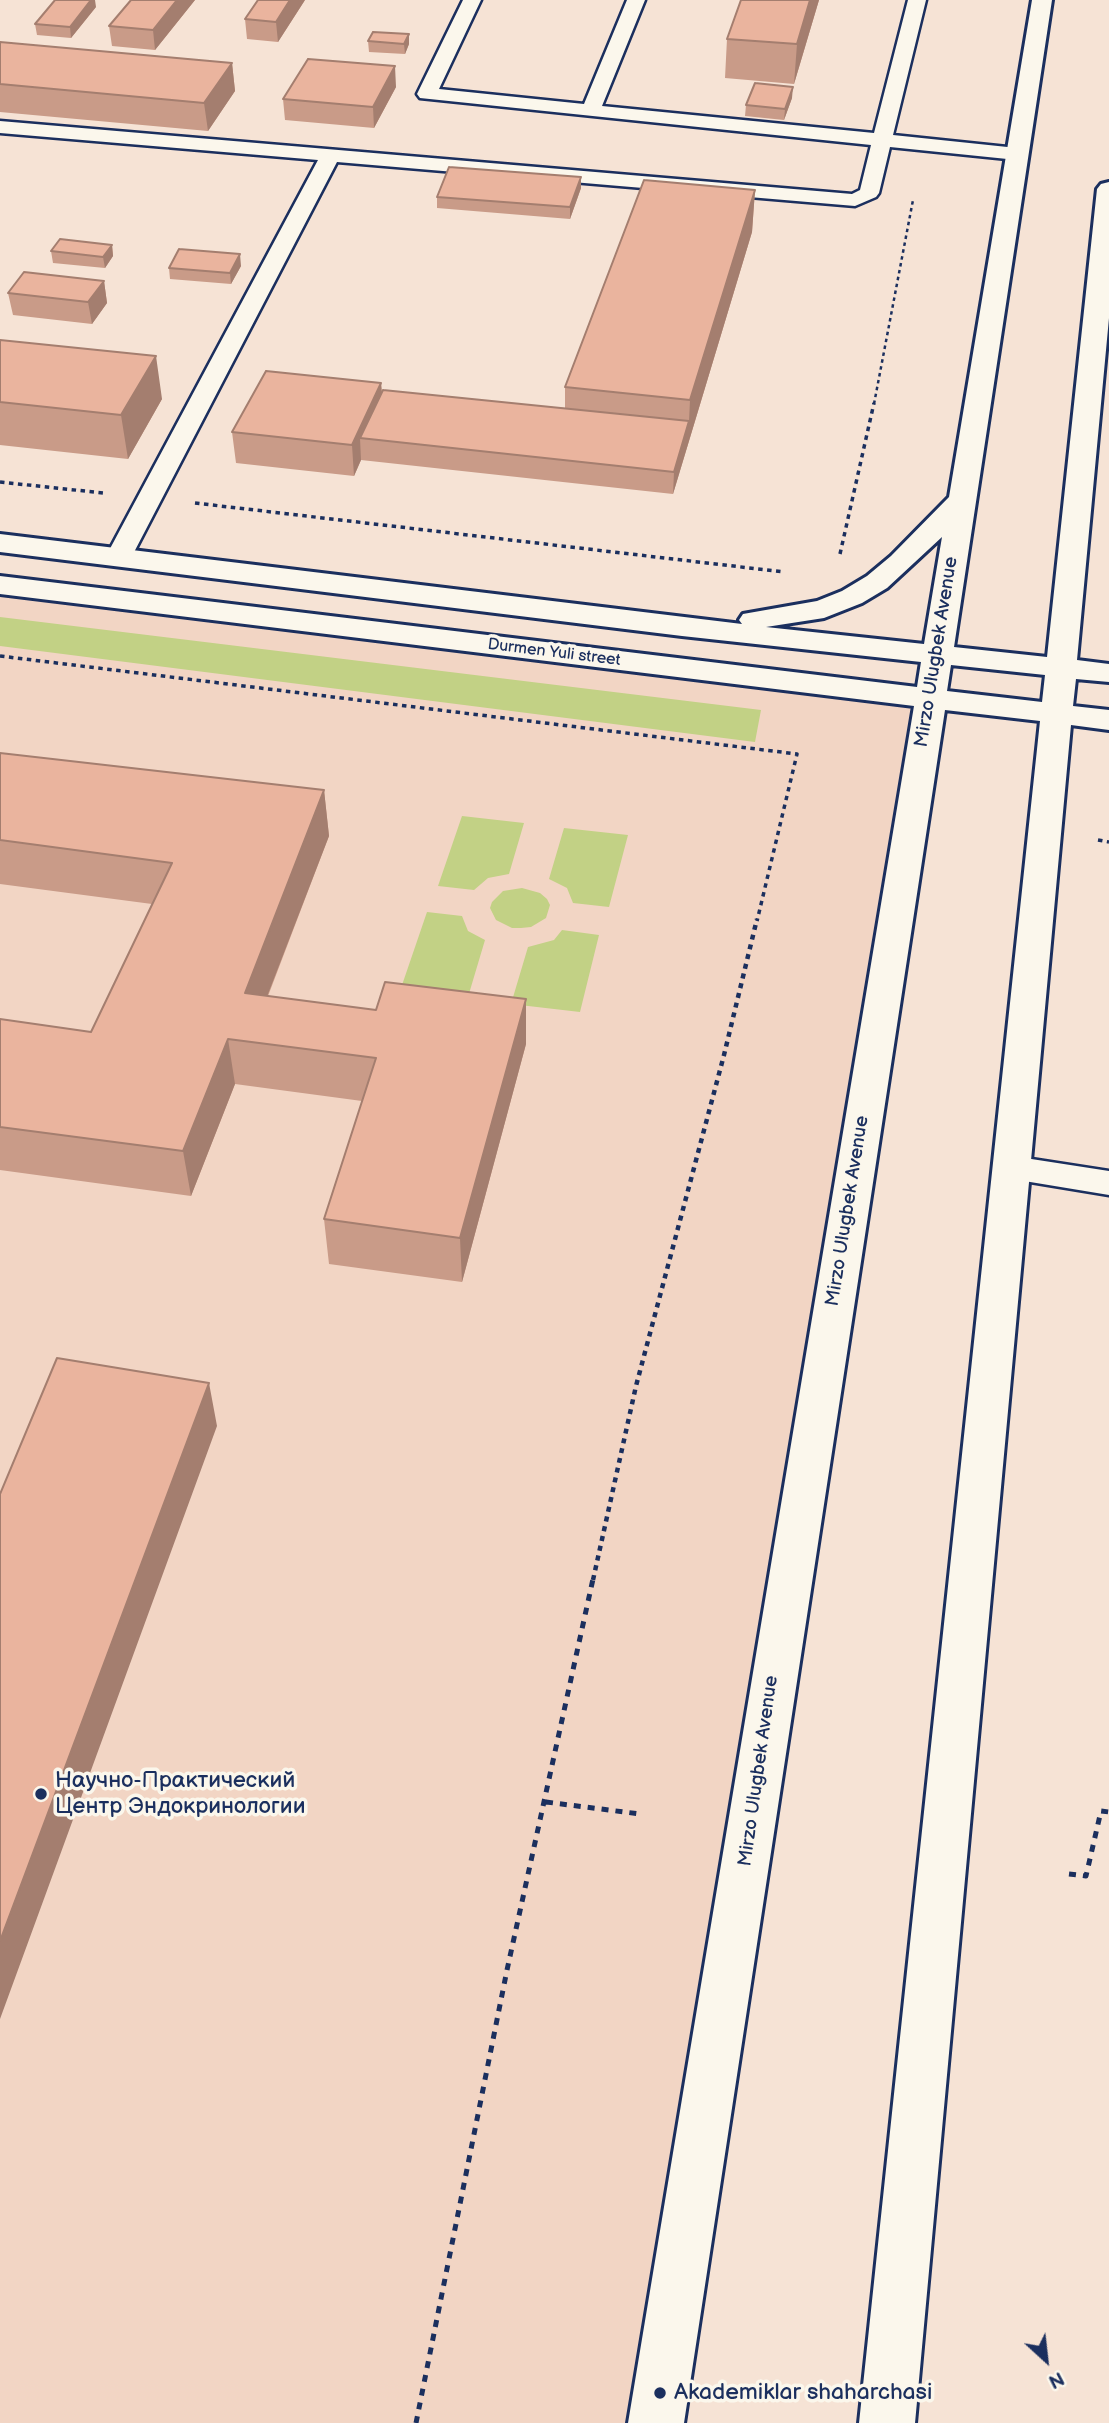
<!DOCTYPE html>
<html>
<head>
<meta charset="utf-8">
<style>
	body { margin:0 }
	#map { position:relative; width:1109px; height:2423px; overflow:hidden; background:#f6e3d5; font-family:"Balsamiq Sans",sans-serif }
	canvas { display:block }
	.north { position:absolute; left:1011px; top:2325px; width:70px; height:70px; -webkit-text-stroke:5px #fbf7ec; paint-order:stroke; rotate:153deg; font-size:19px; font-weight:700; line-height:28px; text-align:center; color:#1b2f5e }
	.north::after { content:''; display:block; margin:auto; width:24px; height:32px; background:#1b2f5e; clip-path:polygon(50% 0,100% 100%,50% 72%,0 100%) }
</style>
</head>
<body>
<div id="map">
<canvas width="1109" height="2423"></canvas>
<div class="north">N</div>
</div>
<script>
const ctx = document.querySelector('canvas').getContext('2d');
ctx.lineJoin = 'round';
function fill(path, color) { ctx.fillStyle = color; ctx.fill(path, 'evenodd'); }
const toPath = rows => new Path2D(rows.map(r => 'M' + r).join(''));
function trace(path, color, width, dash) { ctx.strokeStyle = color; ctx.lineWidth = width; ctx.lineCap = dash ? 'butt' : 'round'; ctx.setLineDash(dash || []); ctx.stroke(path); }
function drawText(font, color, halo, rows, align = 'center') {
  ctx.font = font + ' "Balsamiq Sans",sans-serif'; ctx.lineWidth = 7; ctx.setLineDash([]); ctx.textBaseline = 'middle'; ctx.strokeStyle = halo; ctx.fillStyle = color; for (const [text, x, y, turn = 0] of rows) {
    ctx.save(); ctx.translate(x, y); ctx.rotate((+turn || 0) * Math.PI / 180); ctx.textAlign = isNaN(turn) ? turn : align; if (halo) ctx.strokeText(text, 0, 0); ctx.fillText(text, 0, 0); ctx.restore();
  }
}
fill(toPath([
	[0,585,930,699,656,2423,0,2423]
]), '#f2d5c4');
fill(toPath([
	[0,617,761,710,755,742,0,646],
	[462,816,524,823,509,874,488,878,474,890,438,886],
	[564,828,628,835,609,907,573,903,567,888,549,879],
	[522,888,540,893,547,899,550,905,546,918,531,927,521,928,512,928,496,920,490,908,492,902,503,891],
	[427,912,462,916,468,931,485,940,468,997,401,988],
	[562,930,599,935,580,1012,511,1004,528,947,554,940]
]), '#c2d185');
const service = toPath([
	[463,0,481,0,439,89,584,104,627,0,645,0,602,106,874,133,908,0,926,0,893,135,1017,148,1024,150,1027,154,1024,158,1017,160,890,147,879,193,876,197,855,206,337,162,131,558,127,563,118,566,109,563,105,558,318,160,0,133,0,121,852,194,860,190,871,145,420,98,417,94,463,0],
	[1012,1156,1109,1171,1109,1195,1000,1177,996,1168,1000,1159,1012,1156]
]);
const primary = toPath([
	[1032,0,1052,0,954,647,1047,657,1097,189,1101,184,1109,182,1109,318,1077,660,1109,664,1109,682,1076,679,1073,706,1109,710,1109,730,1071,725,915,2423,859,2423,1040,721,945,710,684,2423,628,2423,914,706,0,594,0,576,917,687,921,662,682,636,0,552,0,534,742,624,739,620,743,614,817,601,842,591,867,576,891,556,949,497,1032,0],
	[942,537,924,644,766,627,824,618,862,603,887,588,942,537],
	[951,665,1045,675,1042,702,947,691,951,665]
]);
trace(service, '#1b2f5e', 5);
trace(primary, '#1b2f5e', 6);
trace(toPath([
	[874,404,913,200]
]), '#1b2f5e', 2.5, [3.5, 3.5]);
trace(toPath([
	[0,482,103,493],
	[195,503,784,572],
	[840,554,874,403],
	[0,656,797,754,757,921],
	[1098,840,1109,842]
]), '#1b2f5e', 3.5, [4.5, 4.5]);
trace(toPath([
	[593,1580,636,1386,724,1055,757,919]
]), '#1b2f5e', 4.5, [5, 5]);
trace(toPath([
	[546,1802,640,1814],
	[1069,1874,1086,1876,1101,1811,1109,1812],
	[416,2423,507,1970,593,1579]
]), '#1b2f5e', 5, [7, 7]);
fill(service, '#fbf7ec');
fill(primary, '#fbf7ec');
fill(toPath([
	[131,0,195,0,155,50,112,46,109,26],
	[305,0,278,42,247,39,245,19],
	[741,0,819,0,794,84,725,78,727,39],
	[96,7,71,38,37,35,35,24],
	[409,34,409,44,405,54,369,52,368,41],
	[0,42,232,63,235,91,208,131,0,112],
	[396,87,374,128,285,120,283,99],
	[792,98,784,120,745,116,746,105],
	[581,177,581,188,570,219,437,208,437,197],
	[755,190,752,232,673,494,361,460,354,476,236,463,232,432,381,383,382,392,565,408,565,387],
	[112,245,113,256,105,268,53,263,51,251],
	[241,266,231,284,170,279,169,268],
	[104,281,107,303,92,324,13,315,8,293],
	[0,340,162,399,128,459,0,445],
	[0,753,324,790,329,836,268,996,526,1044,462,1282,329,1264,324,1219,362,1101,235,1084,191,1196,0,1170,0,1019,91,1032,152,904,0,884]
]), '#c99b88');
fill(toPath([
	[91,0,95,0,96,7,71,38,70,27],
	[177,0,195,0,155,50,153,30],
	[290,0,305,0,278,42,276,22],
	[810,0,819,0,794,84,797,44],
	[409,34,409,44,405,54,404,44],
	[232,63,235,91,208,131,204,103],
	[395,66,396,87,374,128,373,107],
	[793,87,792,98,784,120,785,109],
	[581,177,581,188,570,219,570,207],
	[755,190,752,232,673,494,674,472,689,421,690,400],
	[112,245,113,256,105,268,103,257],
	[240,254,241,266,231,284,230,273],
	[104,281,107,303,92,324,88,302],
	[156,356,162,399,128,459,121,415],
	[381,383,383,413,360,438,361,460,354,476,352,445],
	[324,790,329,836,251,1038,245,993],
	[526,999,526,1044,462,1282,460,1238],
	[228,1039,235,1084,191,1196,183,1151],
	[209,1383,217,1426,0,2019,0,1941]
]), '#a47e6f');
const building = toPath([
	[55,0,91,0,70,27,35,24,55,0],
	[131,0,177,0,153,30,109,26,131,0],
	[258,0,290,0,276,22,245,19,258,0],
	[741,0,810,0,797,44,727,39,741,0],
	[373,32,409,34,404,44,368,41,373,32],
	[0,42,232,63,204,103,0,84,0,42],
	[308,59,395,66,373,107,283,99,308,59],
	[755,83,793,87,785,109,746,105,755,83],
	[449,167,581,177,570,207,437,197,449,167],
	[644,180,755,190,690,400,565,387,644,180],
	[60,239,112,245,103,257,51,251,60,239],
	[179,249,240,254,230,273,169,268,179,249],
	[24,272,104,281,88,302,8,293,24,272],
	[0,340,156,356,121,415,0,402,0,340],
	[266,371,381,383,352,445,232,432,266,371],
	[383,390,689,421,674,472,360,438,383,390],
	[0,753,324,790,245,993,376,1010,385,982,526,999,460,1238,324,1219,376,1058,228,1039,183,1151,0,1127,0,1019,91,1032,172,863,0,840,0,753],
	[57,1358,209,1383,0,1941,0,1494,57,1358]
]);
fill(building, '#eab49e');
trace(building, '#a47e6f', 2);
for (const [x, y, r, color] of [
	[41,1794,7,"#1b2f5e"],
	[660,2393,7,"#1b2f5e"]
]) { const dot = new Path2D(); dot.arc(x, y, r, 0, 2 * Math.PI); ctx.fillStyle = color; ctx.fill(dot); trace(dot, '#fbf7ec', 2.5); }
drawText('16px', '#1b2f5e', '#fbf7ec', [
	["Durmen Yuli street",554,653,7]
]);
drawText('19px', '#1b2f5e', '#fbf7ec', [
	["Mirzo Ulugbek Avenue",937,652,-81],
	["Mirzo Ulugbek Avenue",848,1211,-81],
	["Mirzo Ulugbek Avenue",759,1771,-82]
]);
drawText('23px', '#1b2f5e', '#fbf7ec', [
	["Научно-Практический",55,1781],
	["Центр Эндокринологии",55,1807],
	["Akademiklar shaharchasi",674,2393]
], 'left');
</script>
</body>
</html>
